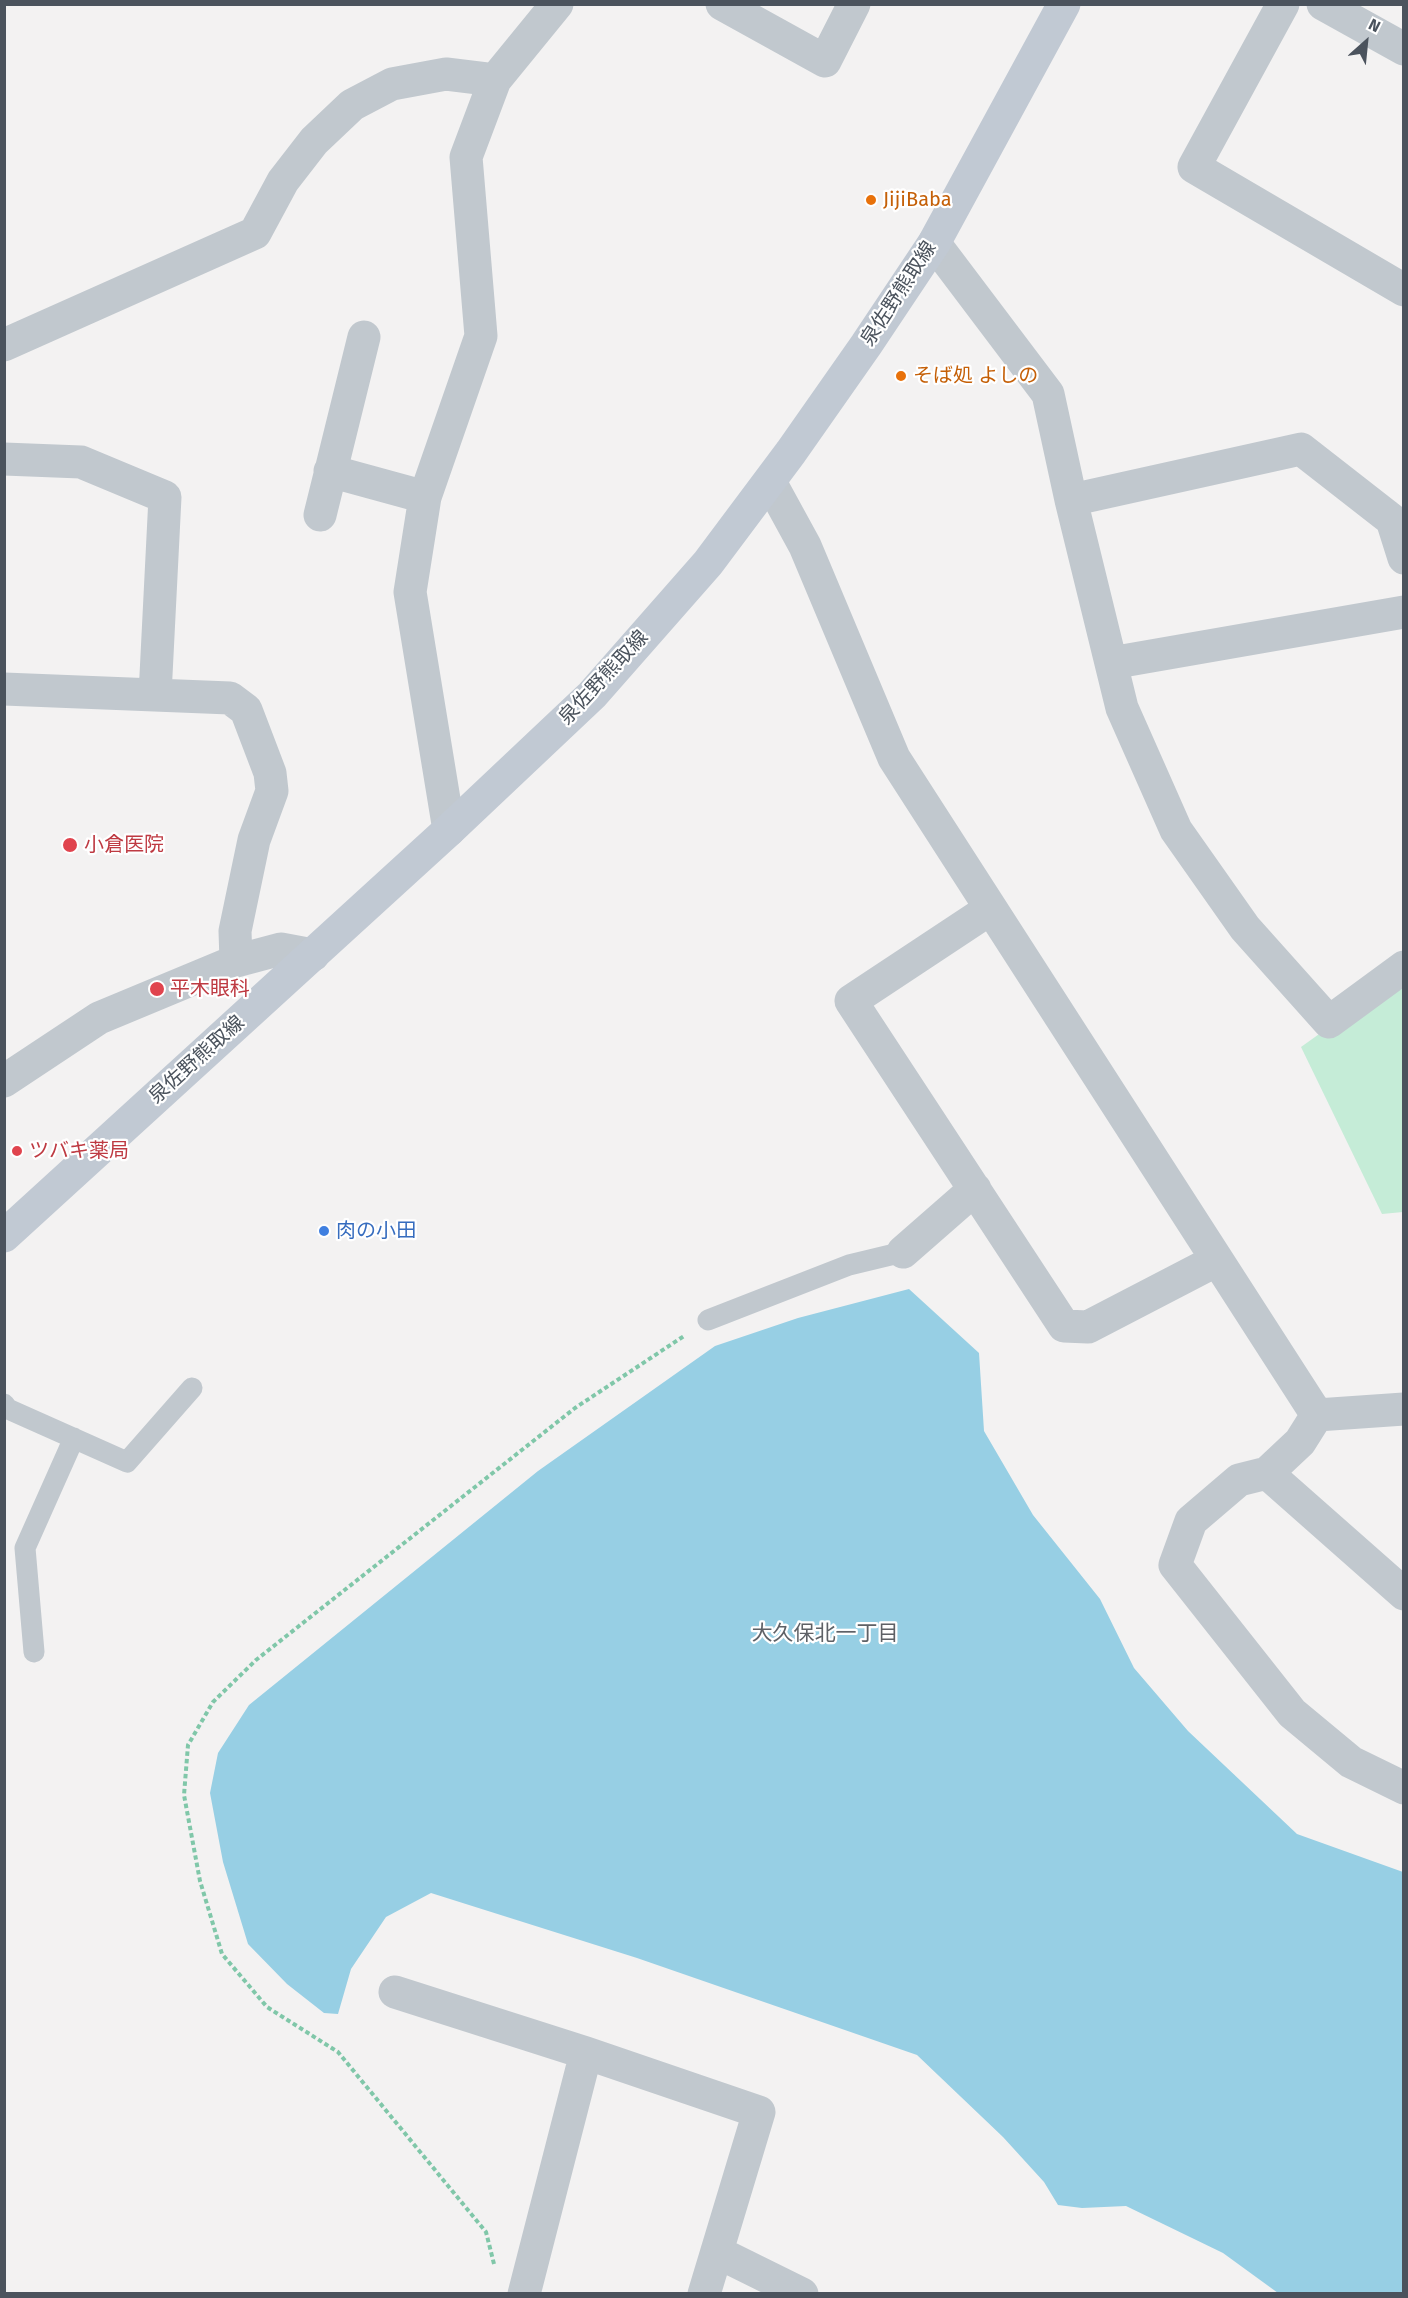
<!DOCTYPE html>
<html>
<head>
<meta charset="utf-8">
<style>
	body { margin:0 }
	#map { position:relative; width:1408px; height:2298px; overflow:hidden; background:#f3f2f2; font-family:"Fira Sans",sans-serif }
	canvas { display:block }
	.frame { position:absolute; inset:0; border:6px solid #4b535d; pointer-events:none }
	.north { position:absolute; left:1336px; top:12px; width:60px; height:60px; -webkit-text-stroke:4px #fff; paint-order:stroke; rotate:27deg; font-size:16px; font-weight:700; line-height:24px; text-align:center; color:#4b535d }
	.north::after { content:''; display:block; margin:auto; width:21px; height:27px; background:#4b535d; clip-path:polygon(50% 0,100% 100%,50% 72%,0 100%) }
</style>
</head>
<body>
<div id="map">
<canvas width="1408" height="2298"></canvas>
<div class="frame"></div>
<div class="north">N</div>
</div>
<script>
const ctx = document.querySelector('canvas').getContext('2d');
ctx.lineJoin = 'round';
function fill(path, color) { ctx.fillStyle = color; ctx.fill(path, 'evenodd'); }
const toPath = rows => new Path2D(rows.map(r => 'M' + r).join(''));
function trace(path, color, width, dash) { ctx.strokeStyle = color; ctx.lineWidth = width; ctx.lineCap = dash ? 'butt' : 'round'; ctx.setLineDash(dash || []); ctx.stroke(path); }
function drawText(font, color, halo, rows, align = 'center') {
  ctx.font = font + ' "Fira Sans","Noto Sans JP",sans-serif'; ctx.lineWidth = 4.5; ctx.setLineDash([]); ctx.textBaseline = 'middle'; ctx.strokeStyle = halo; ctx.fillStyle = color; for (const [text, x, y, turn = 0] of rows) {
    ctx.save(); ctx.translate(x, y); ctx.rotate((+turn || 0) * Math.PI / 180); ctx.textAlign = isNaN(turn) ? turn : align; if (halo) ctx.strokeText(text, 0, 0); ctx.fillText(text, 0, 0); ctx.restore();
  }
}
fill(toPath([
	[1403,974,1403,1212,1382,1214,1301,1047]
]), '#c5ecd7');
fill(toPath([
	[909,1289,979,1353,984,1431,1033,1515,1100,1599,1134,1668,1188,1731,1297,1834,1403,1872,1403,2293,1278,2293,1223,2253,1126,2206,1082,2208,1058,2205,1044,2182,1003,2137,917,2055,637,1958,431,1893,386,1917,351,1969,338,2014,324,2013,287,1984,248,1944,223,1862,210,1793,218,1753,249,1705,538,1471,715,1346,798,1318]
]), '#97cfe4');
trace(toPath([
	[494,2264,486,2232,338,2052,267,2007,222,1954,200,1881,184,1795,188,1745,213,1702,256,1660,575,1408,684,1336]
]), '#80c7a9', 4, [4.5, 3]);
trace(toPath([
	[708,1320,849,1265,903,1252],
	[4,1404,8,1409,127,1462,192,1388],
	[34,1652,25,1548,74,1438]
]), '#c1c8ce', 21);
trace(toPath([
	[722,4,825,61,854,4],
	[1283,4,1194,167,1404,290],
	[1323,4,1404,49],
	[934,243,1048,394,1071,500,1122,708,1176,830,1245,928,1329,1022,1404,967],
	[4,345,255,233,283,181,314,141,352,105,392,84,446,74,495,80],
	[4,459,81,462,165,497,155,695],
	[330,471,425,497],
	[770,482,805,546,894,758,1317,1415],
	[1071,500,1301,449,1392,520,1404,558],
	[320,515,364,337],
	[1111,663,1404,612],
	[4,689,230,698,246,710,270,773,272,791,254,840,235,931,236,961],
	[449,830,410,592,425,497,481,336,466,157,495,80,557,4],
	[990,909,851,1001,1064,1326,1088,1327,1217,1260],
	[4,1081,99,1018,236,961,281,949,313,955],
	[903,1252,975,1189],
	[1404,1409,1317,1415,1300,1442,1267,1473,1239,1480,1191,1521,1175,1565,1292,1713,1351,1762,1404,1788],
	[1267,1473,1404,1594],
	[395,1992,586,2053,759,2112,704,2294],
	[717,2252,802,2294],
	[524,2294,586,2053]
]), '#c1c8ce', 33);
trace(toPath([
	[4,1236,449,830,592,695,708,563,791,452,866,345,934,243,1064,4]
]), '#c1c9d3', 33);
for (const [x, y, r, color] of [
	[871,200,6,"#e8710a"],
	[901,376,6,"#e8710a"],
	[70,845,8,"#e0444e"],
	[157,989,8,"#e0444e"],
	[17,1151,6,"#e0444e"],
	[324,1231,6,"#3f7fe0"]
]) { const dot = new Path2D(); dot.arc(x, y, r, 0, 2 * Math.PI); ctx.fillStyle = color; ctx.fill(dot); trace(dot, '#fff', 2); }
drawText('20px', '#c56008', '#fff', [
	["JijiBaba",883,200],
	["そば処 よしの",913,376]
], 'left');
drawText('20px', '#4b535d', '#fff', [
	["泉佐野熊取線",899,294,-57],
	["泉佐野熊取線",604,678,-47],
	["泉佐野熊取線",197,1060,-42]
]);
drawText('20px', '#be3a42', '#fff', [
	["小倉医院",84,845],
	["平木眼科",170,989],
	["ツバキ薬局",29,1151]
], 'left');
drawText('20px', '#366cbe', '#fff', [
	["肉の小田",336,1231]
], 'left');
drawText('21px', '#5e6166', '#fff', [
	["大久保北一丁目",825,1634]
]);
</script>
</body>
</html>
